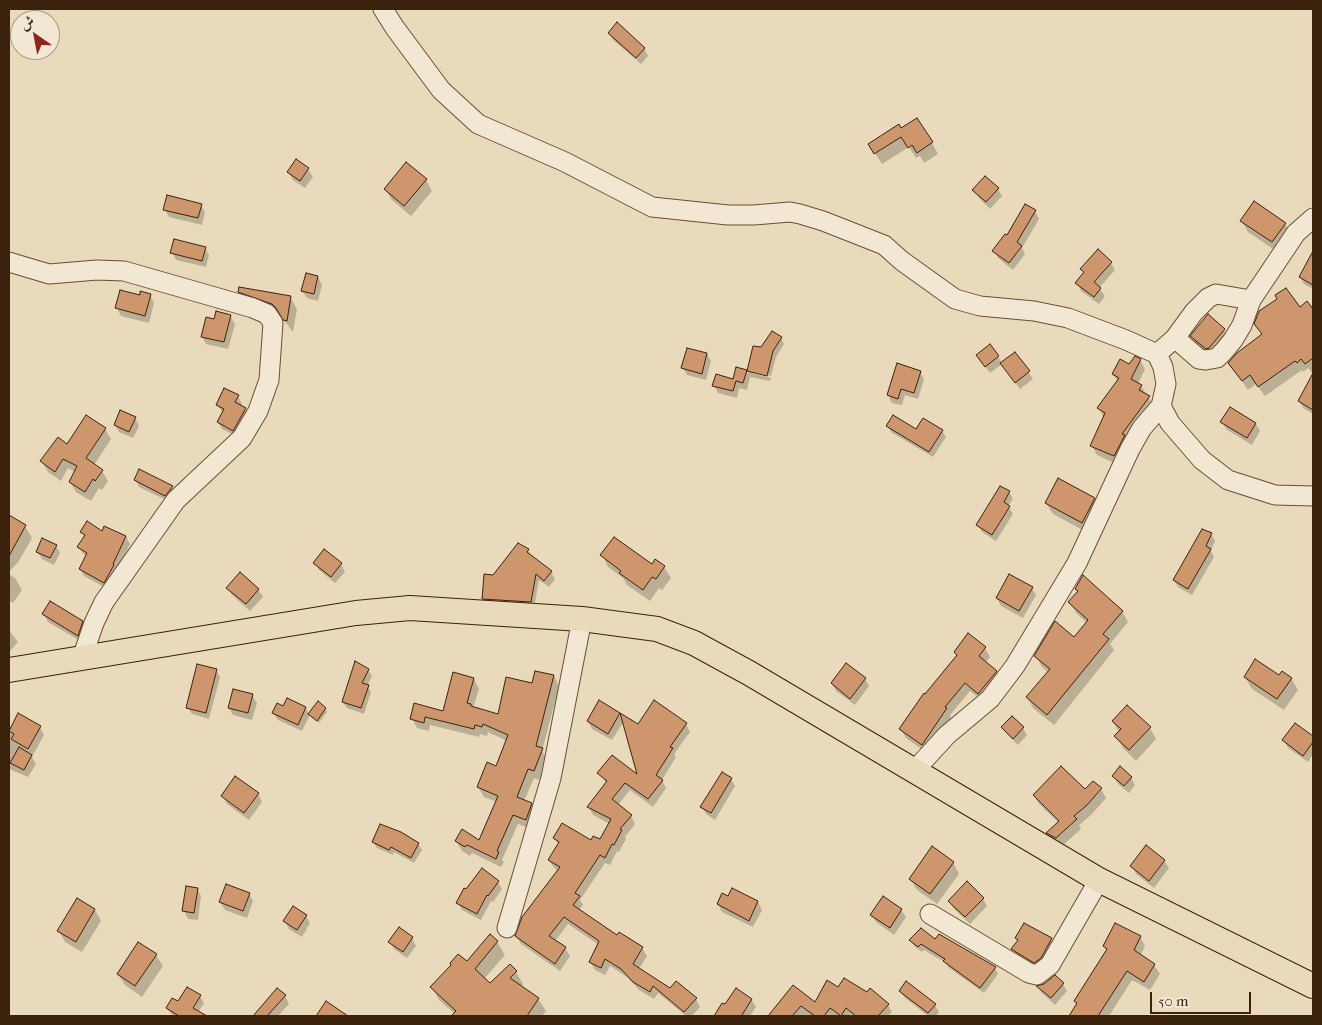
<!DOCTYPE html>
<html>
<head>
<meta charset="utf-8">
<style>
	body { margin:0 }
	#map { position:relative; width:1322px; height:1025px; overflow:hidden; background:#e9dabb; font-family:"IM FELL French Canon",Amiri,serif }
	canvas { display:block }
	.frame { position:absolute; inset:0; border:10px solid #3b220d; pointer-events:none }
	.north { position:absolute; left:10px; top:10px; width:50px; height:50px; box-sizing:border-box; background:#f1e7d3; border:1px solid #a89884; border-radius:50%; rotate:327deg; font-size:14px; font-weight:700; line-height:20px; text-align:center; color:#3b220d }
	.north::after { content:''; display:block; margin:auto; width:18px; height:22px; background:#8f2418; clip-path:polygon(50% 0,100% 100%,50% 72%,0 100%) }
	.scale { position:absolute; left:1150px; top:992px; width:101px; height:22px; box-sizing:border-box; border:2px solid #3b220d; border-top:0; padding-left:6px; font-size:15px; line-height:18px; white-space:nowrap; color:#3b220d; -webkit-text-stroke:4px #f1e7d3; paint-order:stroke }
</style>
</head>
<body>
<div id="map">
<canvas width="1322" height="1025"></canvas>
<div class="frame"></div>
<div class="north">ش</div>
<div class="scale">50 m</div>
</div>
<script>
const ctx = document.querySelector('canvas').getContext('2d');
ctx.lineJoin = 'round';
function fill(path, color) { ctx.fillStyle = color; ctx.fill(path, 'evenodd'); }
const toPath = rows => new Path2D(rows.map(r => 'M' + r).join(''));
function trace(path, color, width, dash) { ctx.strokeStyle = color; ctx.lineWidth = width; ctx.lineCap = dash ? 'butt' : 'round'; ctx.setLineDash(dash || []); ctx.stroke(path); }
fill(toPath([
	[609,33,644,48,648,56,641,64,613,40],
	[901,130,932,143,938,154,924,163,920,156,916,158,909,147,882,164,870,145],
	[297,161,308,169,313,177,305,188,293,180,289,173],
	[426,180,432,191,411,216,392,200,385,189],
	[998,189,1002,196,990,209,978,197,974,190],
	[201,205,205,212,202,225,169,217,165,210],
	[1035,211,1039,219,1022,248,1025,254,1013,270,998,258,994,251],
	[1242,221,1285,224,1292,235,1279,253,1248,232],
	[205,248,209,255,206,267,176,260,172,252],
	[1310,259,1313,261,1313,289,1304,284,1300,277],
	[1111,263,1115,270,1099,288,1105,296,1099,304,1081,291,1077,283,1084,273,1082,269],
	[318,277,322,285,318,301,307,298,302,291],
	[239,292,290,297,297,309,293,332,280,315,246,303],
	[150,295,154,303,149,323,121,316,117,308,141,296],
	[1307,303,1313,311,1313,372,1312,373,1308,368,1303,372,1302,370,1265,396,1256,384,1248,390,1229,363],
	[230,316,235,324,228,349,206,344,202,336,215,321],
	[1224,330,1231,341,1215,359,1198,348,1192,336],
	[781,338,784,344,776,357,771,376,751,371,751,373,771,378,770,381,750,377,747,390,739,388,737,398,718,393,714,385,734,381,746,371,748,374,754,347,762,349],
	[990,345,1002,363,1015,353,1033,379,1020,389,1002,364,990,373,982,362],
	[707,354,711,361,706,380,687,375,683,368],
	[1140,360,1145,369,1138,384,1141,386,1154,406,1119,465,1097,455,1092,446,1104,418,1099,408,1118,382,1113,374],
	[920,372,924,379,918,399,905,395,902,405,892,403,888,395],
	[1310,381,1313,383,1313,414,1303,408,1299,401],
	[238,396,242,404,241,406,245,409,249,416,238,437,222,429,218,422,223,413,217,405],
	[1230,408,1256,424,1260,431,1252,445,1226,429,1222,422],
	[135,418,139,426,133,438,119,432,115,425],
	[888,426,916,431,942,431,946,437,933,457,891,432],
	[105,429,111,439,94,465,102,471,108,481,102,490,99,488,91,501,76,492,70,482,75,472,68,468,61,481,48,472,42,462,68,446],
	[135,479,172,487,176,494,170,502,139,487],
	[1009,492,1013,499,1008,506,1013,514,996,541,982,532,978,525],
	[1094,499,1101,510,1088,533,1053,514,1046,503],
	[9,517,25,526,32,538,19,561,9,572],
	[105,527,126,537,130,544,108,589,84,576,80,569,87,556,83,554,79,547,85,537,82,532,102,532],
	[1211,534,1215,541,1211,551,1214,557,1192,595,1178,587,1174,580],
	[56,546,60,553,54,565,42,559,37,551],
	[528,550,532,558,551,572,555,579,549,587,539,580,534,608,487,605,483,599,494,576],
	[602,555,664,567,671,578,662,590,659,588,650,601,627,585,623,578,608,567],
	[315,563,341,564,345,572,335,583,319,570],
	[9,574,15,578,22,590,13,603,9,601],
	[228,588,258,589,263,597,250,611,232,595],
	[1032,588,1036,595,1023,618,1001,606,997,598],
	[1076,589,1122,611,1128,622,1110,644,1114,650,1054,725,1033,708,1027,697,1048,672,1042,667,1036,656,1074,639,1087,623,1076,613,1070,603,1079,593],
	[44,615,82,622,86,629,82,642,48,622],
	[9,630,18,642,9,652],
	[985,648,990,657,985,663,996,671,1001,680,984,702,970,691,950,715,951,718,927,753,906,738,901,729,958,656,955,652],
	[216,670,220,677,209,719,192,714,188,708],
	[368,670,372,676,367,686,371,692,364,714,347,708,343,702],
	[554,676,559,686,542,751,547,759,539,780,534,778,524,801,531,804,537,813,531,829,518,824,502,860,504,862,501,867,472,853,470,856,462,851,456,841,480,842,497,802,484,797,478,787,497,768,507,741,488,732,487,736,480,734,479,737,430,725,429,731,417,728,412,719,444,712,474,679,479,689,473,708,499,716,533,685],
	[1245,677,1291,678,1298,690,1284,710,1252,689],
	[865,679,869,686,855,705,836,691,832,684],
	[252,695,257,703,252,720,233,715,229,708],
	[288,700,306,708,309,715,325,709,327,712,319,723,310,715,302,731,278,720,273,713,284,707],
	[619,714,623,720,638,725,686,724,690,732,674,754,676,757,662,780,666,788,653,807,630,790,618,805,631,816,635,824,625,837,626,839,619,852,617,851,610,865,605,863,580,900,583,905,579,910,618,936,642,948,647,956,639,969,671,989,696,999,700,1007,692,1016,686,1016,658,993,654,999,639,990,627,977,610,966,605,975,595,970,590,962,599,945,568,924,555,941,565,948,570,956,560,971,521,944,516,936,559,871,554,868,549,860,559,845,555,838,592,842,600,841,610,824,593,815,589,807,607,784,599,773,639,777,624,721,612,740,592,729,588,721],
	[18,715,40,727,44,735,32,757,36,764,28,777,9,769,9,731],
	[1113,722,1150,728,1156,739,1136,761,1123,748,1116,736,1119,732],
	[1295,725,1313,738,1313,754,1308,762,1288,748,1284,740],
	[1002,727,1023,728,1027,735,1018,745,1007,734],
	[1114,776,1131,777,1135,785,1129,793,1118,784],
	[731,779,735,786,715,820,706,814,702,807],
	[1101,789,1106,798,1092,814,1079,825,1081,829,1061,847,1053,842,1048,833,1059,823,1039,804,1034,795],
	[258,794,262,802,249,820,227,804,223,796],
	[400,834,418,844,422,850,414,863,394,852,393,855,377,848,373,842],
	[1147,847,1164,861,1169,868,1154,888,1136,874,1132,866],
	[953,862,959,874,937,904,917,890,910,879],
	[498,882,502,889,493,902,491,901,481,920,462,910,458,902,467,891],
	[197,889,201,896,198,920,188,919,184,911],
	[732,890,758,902,762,910,753,927,722,912,718,904,728,897],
	[249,894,253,901,247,918,225,910,220,902],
	[883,898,901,910,906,917,894,935,876,922,872,915],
	[983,899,987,906,970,924,953,908,949,901],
	[95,910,101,921,82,952,65,942,59,931],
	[306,916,310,923,302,937,289,929,285,921],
	[490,936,497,942,505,955,484,979,490,985,516,972,523,984,521,987,538,999,546,1011,542,1016,453,1016,455,1014,439,1000,432,987,467,963],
	[1140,937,1145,946,1140,956,1154,965,1160,974,1150,990,1132,980,1109,1016,1070,1016,1077,1004,1075,1001,1107,951,1104,946],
	[412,938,416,946,407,958,394,949,390,942],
	[1017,938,1051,939,1055,946,1039,970,1017,957,1013,949,1018,941],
	[911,940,936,941,995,968,998,974,984,993,948,967,946,963,924,950,922,952,914,946],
	[156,955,163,966,142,997,125,985,118,974],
	[1063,984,1067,991,1055,1005,1042,993,1038,987],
	[793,987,815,1004,888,1005,892,1012,888,1016,853,1016,851,1014,849,1016,775,1016,773,1012],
	[277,990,285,996,289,1004,278,1016,255,1016],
	[900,991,935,1005,939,1012,936,1016,928,1016,905,998],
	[200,996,204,1003,198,1013,202,1016,173,1016,167,1008],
	[751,999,756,1007,750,1016,719,1016,717,1013]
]), '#0003');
const building = toPath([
	[617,22,645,48,636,58,608,33,617,22],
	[917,118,933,142,917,153,912,145,908,148,901,137,874,154,868,144,899,124,901,128,917,118],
	[296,159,309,168,300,181,287,172,296,159],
	[406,162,427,179,404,206,384,189,406,162],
	[985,176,999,188,986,202,972,190,985,176],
	[167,195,202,204,198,218,163,210,167,195],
	[1254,201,1286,223,1272,242,1240,221,1254,201],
	[1025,204,1036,210,1017,242,1022,246,1009,263,992,251,1005,234,1007,235,1025,204],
	[174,239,206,247,202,261,170,253,174,239],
	[1098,249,1112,262,1094,282,1101,288,1094,297,1075,283,1084,272,1080,269,1098,249],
	[1313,251,1313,285,1299,277,1313,251],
	[306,273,318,276,314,294,301,291,306,273],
	[239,287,291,296,287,321,283,320,276,308,272,304,238,292,239,287],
	[1286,288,1300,307,1307,301,1313,309,1313,358,1305,364,1301,359,1297,363,1295,361,1258,387,1250,375,1242,381,1228,363,1237,353,1262,334,1254,324,1259,311,1277,299,1275,295,1286,288],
	[120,290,140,295,140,291,151,294,145,316,115,308,120,290],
	[216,311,231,315,224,342,201,337,206,317,214,319,216,311],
	[1208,314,1225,329,1209,348,1206,349,1190,336,1208,314],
	[772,331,782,337,773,351,767,376,747,371,753,346,761,347,772,331],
	[990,344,999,356,985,367,976,355,990,344],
	[687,348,707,353,702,374,681,368,687,348],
	[1015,352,1030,371,1015,383,1000,363,1015,352],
	[1135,356,1141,359,1131,379,1142,385,1139,390,1150,396,1122,434,1125,435,1114,456,1090,446,1105,413,1097,408,1119,378,1112,374,1120,359,1129,364,1135,356],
	[897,363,921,371,914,393,901,389,898,399,887,395,897,363],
	[736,367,747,370,743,383,736,381,733,391,712,386,716,374,733,379,736,367],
	[1313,373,1313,410,1298,401,1313,373],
	[224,388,239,395,235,402,246,408,233,431,217,422,224,409,216,405,224,388],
	[1230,407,1256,423,1247,438,1220,422,1230,407],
	[120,410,136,417,129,432,114,425,120,410],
	[86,415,106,428,86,458,103,470,95,481,93,479,85,492,69,482,77,466,63,459,55,472,40,461,58,437,67,444,86,415],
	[893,415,916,429,923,418,943,430,929,452,886,426,893,415],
	[139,469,173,486,170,490,165,496,134,480,139,469],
	[1058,478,1095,498,1082,523,1045,503,1058,478],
	[1000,486,1010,491,1004,502,1010,506,992,535,976,525,1000,486],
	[9,515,26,525,9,556,9,515],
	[87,521,102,531,104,526,126,536,113,564,114,565,104,583,79,569,87,553,77,547,85,535,80,532,87,521],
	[1202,529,1212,533,1206,546,1211,549,1188,589,1173,580,1202,529],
	[614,537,652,564,655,559,665,566,656,579,652,577,643,590,619,573,621,571,600,555,614,537],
	[42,538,57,545,50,558,36,552,42,538],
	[518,543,529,549,527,552,552,571,544,581,536,574,531,602,482,599,484,574,493,575,518,543],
	[324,549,342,563,331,577,313,563,324,549],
	[240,572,259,589,246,604,226,588,240,572],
	[1009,574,1033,587,1019,611,996,598,1009,574],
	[1083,575,1123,611,1103,634,1109,639,1047,715,1026,697,1050,669,1034,656,1055,621,1074,637,1088,620,1068,602,1078,591,1075,589,1083,575],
	[50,601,83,621,78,636,42,614,50,601],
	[968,633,986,647,979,656,997,671,978,694,965,683,945,707,947,708,922,745,899,729,924,693,925,694,957,655,954,652,968,633],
	[1255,659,1279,675,1282,671,1292,678,1277,699,1244,677,1255,659],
	[355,661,369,669,362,683,369,685,361,708,342,702,355,661],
	[846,663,866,678,850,699,831,683,846,663],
	[197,664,217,669,206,713,186,708,197,664],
	[535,671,554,675,536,746,543,748,534,771,528,769,517,797,532,803,526,820,513,815,497,851,499,852,496,859,467,845,465,847,455,841,462,829,479,840,498,796,477,787,487,762,496,766,508,735,483,724,482,727,475,725,474,729,425,717,424,723,410,719,414,703,443,711,453,672,474,678,467,703,471,704,471,706,498,714,506,677,532,683,535,671],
	[233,689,253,694,248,713,228,708,233,689],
	[287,698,306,707,298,725,272,713,277,703,283,706,287,698],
	[599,700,620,713,608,734,587,721,599,700],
	[654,700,687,723,670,747,673,748,656,775,663,780,648,799,625,783,612,799,632,815,620,829,622,830,614,845,612,844,605,858,600,855,575,893,580,896,573,905,617,935,619,932,643,947,633,964,670,988,676,981,697,998,684,1012,653,986,650,992,633,982,621,969,605,959,601,968,589,962,599,941,564,917,549,936,566,947,555,964,515,936,522,917,560,867,548,860,559,842,553,838,562,823,591,840,593,836,600,839,611,819,587,807,607,781,597,773,612,755,637,774,620,713,638,724,654,700],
	[318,701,326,708,317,721,308,714,318,701],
	[1127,705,1151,727,1129,750,1114,736,1121,729,1112,721,1127,705],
	[18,713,41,726,28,749,11,739,14,734,9,731,18,713],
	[1012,716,1024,727,1013,739,1001,727,1012,716],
	[1295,723,1313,736,1313,742,1303,756,1282,740,1295,723],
	[19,747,32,755,24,770,10,763,19,747],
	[1061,766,1085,789,1093,781,1102,788,1087,805,1074,816,1077,819,1056,838,1046,833,1059,821,1033,795,1061,766],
	[1120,766,1132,777,1124,786,1112,776,1120,766],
	[722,772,732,778,711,813,700,807,722,772],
	[235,776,259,793,244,813,221,796,235,776],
	[380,824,401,832,419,843,411,858,391,847,389,850,372,842,380,824],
	[1146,845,1165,860,1149,881,1130,866,1146,845],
	[932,846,954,862,930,894,909,879,932,846],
	[482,868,499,881,488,896,487,895,477,914,456,903,464,888,466,889,482,868],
	[967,881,984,898,965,917,948,901,967,881],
	[226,884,250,893,243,911,219,902,226,884],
	[186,886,198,888,194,913,182,911,186,886],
	[732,888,758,901,749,921,717,904,722,893,728,896,732,888],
	[883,896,902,909,890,928,870,915,883,896],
	[77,898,95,909,76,942,57,931,77,898],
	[293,906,307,915,297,930,283,921,293,906],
	[1024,923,1052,938,1041,958,1034,963,1011,949,1018,940,1015,938,1024,923],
	[1115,923,1141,936,1134,950,1155,964,1144,982,1127,971,1098,1016,1069,1016,1077,1003,1074,1001,1107,949,1103,946,1115,923],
	[399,927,413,937,403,952,388,942,399,927],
	[921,928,935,939,939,934,996,967,980,988,943,961,945,959,921,944,918,947,909,940,921,928],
	[490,934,498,941,475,969,490,983,510,964,517,971,510,978,539,998,527,1016,451,1016,456,1011,430,987,451,965,450,963,458,954,467,961,490,934],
	[138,942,157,954,135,986,117,974,138,942],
	[1055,975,1064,983,1051,998,1036,986,1044,984,1055,975],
	[844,978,867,992,870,988,889,1004,878,1016,856,1016,846,1008,841,1016,830,1008,824,1016,815,1016,801,1006,792,1016,768,1016,793,985,815,1002,827,980,838,987,844,978],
	[906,981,936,1004,928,1013,899,991,906,981],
	[187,987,201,995,193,1008,207,1016,179,1016,166,1008,172,998,178,1001,187,987],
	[277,988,286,995,267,1016,253,1016,277,988],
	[736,988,752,999,742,1015,744,1016,714,1016,722,1003,725,1004,736,988],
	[326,1001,348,1016,316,1016,326,1001]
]);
fill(building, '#ce966c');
trace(building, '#3b220d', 1);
const minor = toPath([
	[383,9,395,28,441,90,478,124,565,162,652,207,728,215,754,215,790,212,800,214,823,221,884,245,902,261,955,299,980,306,1034,311,1068,318,1126,340,1157,354,1163,367,1166,384,1161,406,1170,423,1202,460,1228,480,1275,495,1313,496],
	[9,262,49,274,97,270,124,271,253,308,267,314,273,323,269,380,258,411,242,438,176,500,104,602,94,623,82,658],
	[1175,338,1194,312,1208,298,1216,294,1251,300],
	[1157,354,1175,338,1199,359,1206,360,1217,358,1224,351,1233,340,1242,325,1251,300,1296,233,1313,218],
	[914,771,947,735,990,699,1015,666,1077,563,1130,449,1142,428,1161,406],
	[930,914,1029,973,1037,975,1050,965,1099,880],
	[507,928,551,778,582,619]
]);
const major = toPath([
	[9,670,356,613,410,608,582,619,657,629,694,643,749,673,1099,880,1313,986]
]);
trace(minor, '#665038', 21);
trace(major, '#3b220d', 26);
trace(minor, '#f1e7d3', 19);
trace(major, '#e9dabb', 24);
</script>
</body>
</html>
